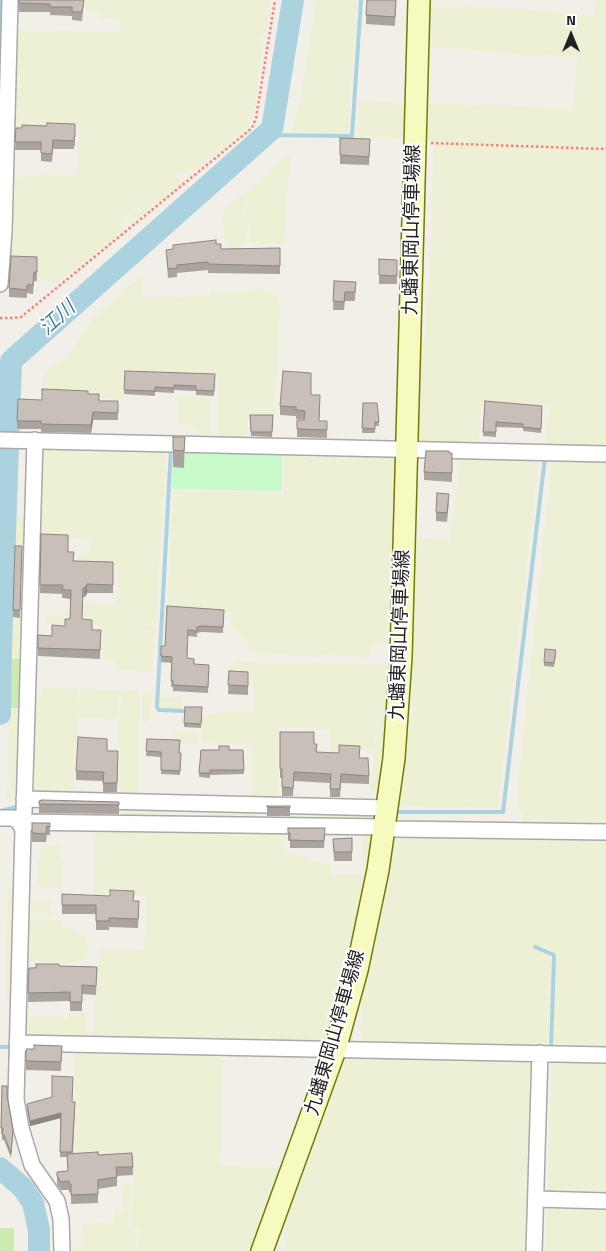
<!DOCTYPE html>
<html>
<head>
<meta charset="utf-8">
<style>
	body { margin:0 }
	#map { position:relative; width:606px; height:1251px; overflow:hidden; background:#f2efe9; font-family:"Titillium Web",sans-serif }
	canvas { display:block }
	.north { position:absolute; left:546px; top:10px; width:50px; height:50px; -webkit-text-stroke:4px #fff; paint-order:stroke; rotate:0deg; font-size:14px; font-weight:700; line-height:20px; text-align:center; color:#222 }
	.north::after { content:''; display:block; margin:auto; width:18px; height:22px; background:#222; clip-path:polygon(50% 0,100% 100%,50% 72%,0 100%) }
</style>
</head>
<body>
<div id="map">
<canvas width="606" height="1251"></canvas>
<div class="north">N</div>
</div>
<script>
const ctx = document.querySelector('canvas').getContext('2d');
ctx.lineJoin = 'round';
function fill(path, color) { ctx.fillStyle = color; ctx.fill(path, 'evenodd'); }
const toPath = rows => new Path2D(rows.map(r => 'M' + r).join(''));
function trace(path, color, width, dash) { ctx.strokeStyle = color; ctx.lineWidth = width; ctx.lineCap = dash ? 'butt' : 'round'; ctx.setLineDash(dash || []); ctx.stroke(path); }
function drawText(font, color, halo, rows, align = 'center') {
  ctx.font = font + ' "Titillium Web","Noto Sans JP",sans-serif'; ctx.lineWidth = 4; ctx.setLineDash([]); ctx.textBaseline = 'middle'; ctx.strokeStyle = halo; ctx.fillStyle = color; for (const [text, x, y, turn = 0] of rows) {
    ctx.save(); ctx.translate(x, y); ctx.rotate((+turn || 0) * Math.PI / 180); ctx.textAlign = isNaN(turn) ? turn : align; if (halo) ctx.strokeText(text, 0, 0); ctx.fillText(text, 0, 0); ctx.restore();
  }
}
fill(toPath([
	[85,0,271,0,266,32,260,37,259,43,263,47,253,117,249,128,197,170,190,169,185,173,179,172,175,175,182,183,131,224,126,218,171,178,118,223,124,231,58,282,35,282,36,261,9,260,13,177,77,173,79,129,14,127,16,30,120,32,119,19,101,19,100,12,86,11],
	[316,0,357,0,348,133,291,132,300,103],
	[596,0,606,0,606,449,547,448,546,437,549,407,481,406,479,444,425,442,417,440,420,361,425,333,431,247,433,140,426,140,427,103,574,109,577,57,431,48,429,42,429,5,594,14],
	[359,100,407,102,405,136,402,139,358,137],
	[287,155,290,156,284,244,249,243,249,222,245,216,245,211,248,202,248,191],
	[247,191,243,216,248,222,247,243,238,247,231,247,225,244,223,219,224,213,226,208],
	[142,275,141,296,149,298,209,296,210,292,246,292,253,288,275,295,279,303,280,312,274,418,248,416,248,440,217,438,217,375,124,372,123,398,52,396,45,393,42,387,43,379,49,369,70,354,92,319],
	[177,396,210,397,209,439,197,439,197,427,177,426],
	[47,449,164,451,166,453,156,623,121,622,121,624,156,625,151,670,115,669,114,660,103,659,103,639,105,633,102,626,92,626,91,624,47,624,47,614,84,614,84,603,121,605,121,619,122,604,117,603,117,569,77,567,77,559,80,556,90,555,90,542,87,539,37,538,37,520,41,520,41,514,38,510,39,452],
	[284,456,393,458,395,459,392,585,386,643,374,644,371,648,370,657,248,652,249,645,247,641,232,627,232,613,167,611,173,491,284,493],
	[461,459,539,461,498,808,399,805,407,723,412,716,413,708,408,707,414,545,419,538,449,540],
	[552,461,606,461,606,825,522,824,522,812,520,811,518,804,516,803],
	[15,515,25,515,25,552,14,552],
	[13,617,25,617,23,657,11,657],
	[238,661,390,665,386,714,378,714,374,749,341,747,341,752,330,751,330,729,278,728,277,795,274,799,252,800,252,745,201,743,201,715,224,714,224,712,253,711,253,679,228,677,229,667,235,665],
	[41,687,77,689,77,737,75,741,72,797,33,795,29,789,33,694,41,694],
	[82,690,120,691,117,718,78,717,78,700],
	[121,691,139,691,139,798,119,797,120,744,118,744],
	[143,692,152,692,150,723,142,722],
	[160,697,182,697,182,710,160,709],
	[9,710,20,710,17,802,7,802],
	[379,717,390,717,382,791,370,790],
	[170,732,197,732,197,744,179,743,179,738,170,737],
	[123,807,163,809,163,821,123,819],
	[208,811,256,812,255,821,208,820],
	[298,812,379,814,378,821,298,823],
	[96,827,284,831,284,854,305,857,311,861,331,862,331,875,362,875,362,900,327,1038,323,1043,94,1040,96,974,101,948,144,949,146,897,106,894,105,898,93,897],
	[363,833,373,834,363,900],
	[398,834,606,837,606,1052,553,1051,555,952,534,945,532,950,551,955,547,1051,363,1045,360,1032,363,986,383,903,394,839],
	[41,845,60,845,60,858,63,860,62,888,37,886,37,858,40,858],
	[8,887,18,887,14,996,6,996],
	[27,900,51,901,51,916,34,914,27,911],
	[26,918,62,921,63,925,87,937,88,953,78,963,25,961],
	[69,1012,87,1013,86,1036,83,1039,28,1039,24,1034,24,1018,69,1018],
	[75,1054,217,1056,223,1060,220,1165,273,1166,279,1171,280,1175,252,1251,139,1251,139,1229,131,1227,134,1162,73,1159],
	[346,1059,530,1063,536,1071,530,1251,285,1251,284,1222,298,1189,341,1061],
	[554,1062,606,1063,606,1196,551,1195,547,1190,552,1064],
	[121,1182,131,1183,128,1228,137,1230,136,1251,74,1251,74,1248,84,1247,83,1224,113,1222,114,1211,123,1211,123,1191,120,1190],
	[547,1204,606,1206,606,1251,545,1251]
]), '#eef0d5');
fill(toPath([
	[11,659,22,659,20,709,9,708],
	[0,1228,14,1228,14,1251,0,1251]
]), '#cdebb0');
fill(toPath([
	[174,450,282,452,282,491,172,489]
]), '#c8facc');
trace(toPath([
	[2,30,2,0],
	[265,135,352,136,361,0],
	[171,448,157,707,159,710,184,711],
	[0,811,20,806,20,804],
	[396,812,503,812,545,457],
	[535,947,554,955,551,1050],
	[0,1047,12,1047]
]), '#aad3df', 4);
trace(toPath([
	[0,714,1,648,11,361,272,129,293,0],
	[0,1168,23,1188,33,1203,39,1230,39,1251]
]), '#aad3df', 22);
const street = toPath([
	[0,284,4,232,10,0],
	[0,440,606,454],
	[35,440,24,812,19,822,385,827,395,829,606,832],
	[24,799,387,808],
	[0,818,13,818,19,822,23,830,16,1099,21,1128,32,1165,57,1201,61,1219,62,1251],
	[17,1043,606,1055],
	[536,1199,606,1201],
	[534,1251,540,1053]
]);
const secondary = toPath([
	[262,1251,335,1050,357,970,378,870,394,758,401,657,419,0]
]);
trace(street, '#a9a9a9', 18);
trace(secondary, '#707d05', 24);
trace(toPath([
	[431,143,606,149],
	[0,318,13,318,21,317,252,128,256,118,275,0]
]), '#fa8072', 2.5, [2.5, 2.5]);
trace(street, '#fff', 15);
trace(secondary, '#f7fabf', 21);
fill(toPath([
	[18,0,84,0,82,21,72,20,72,16,50,15,50,12,19,12],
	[396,0,395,26,366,24,366,15],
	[75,124,75,146,74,146,74,149,53,149,52,162,41,161,41,150,15,150,16,128],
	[340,138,370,139,369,165,340,164],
	[216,244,221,249,280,248,280,274,208,273,208,270,177,273,177,277,168,278,166,250],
	[37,257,37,281,34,281,33,294,27,293,27,298,9,297,9,288],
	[379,259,397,260,397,284,379,284],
	[334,281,356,282,355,301,345,301,344,310,333,310],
	[125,371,215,374,214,396,196,395,196,391,174,390,174,393,155,392,155,396,124,394],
	[88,394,99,401,118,401,118,420,93,420,91,433,41,432,41,429,17,429,17,421],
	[311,395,320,404,319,421,327,421,327,438,297,437,297,420,304,420,304,419,296,419,296,416,280,415,280,406],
	[485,401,542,410,541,433,523,431,523,428,496,427,496,437,483,436],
	[363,403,377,403,379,426,375,426,375,433,362,433],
	[250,415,273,415,272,437,251,436],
	[185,437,184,468,173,467,173,450],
	[452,453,452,482,424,480,424,472],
	[449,502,447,522,436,521,436,512],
	[41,534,68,552,74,561,113,562,113,593,87,593,85,597,83,597,82,619,92,630,101,630,100,659,38,656,38,635,52,636,65,626,70,619,70,599,62,598,62,594,40,593],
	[22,546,20,618,13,617,13,610],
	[167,606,224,610,223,633,202,632,197,633,197,637,188,636,187,659,194,664,209,665,208,693,173,691,173,687,171,687,172,663,161,662,161,646,165,646],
	[556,654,554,667,544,666,544,662],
	[229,671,248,672,248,695,228,694],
	[202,707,201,728,184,727,184,723],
	[280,732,314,744,317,752,360,758,369,776,369,784,341,783,340,797,330,797,330,783,294,781,293,796,282,796,282,778,280,778],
	[147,739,181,753,180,775,161,774,161,757,146,756],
	[201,750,243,750,244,774,210,775,210,778,199,777],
	[107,751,118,760,117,792,103,792,103,781,76,780,76,771],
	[39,801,119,802,119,814,39,813],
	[267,806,290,806,290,816,267,816],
	[32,823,50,823,50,835,47,835,46,842,32,842],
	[288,828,325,828,324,848,290,848,290,841,288,841],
	[352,838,352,861,334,861,333,839],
	[62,894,134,901,139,910,138,928,109,927,109,930,96,930,96,914,62,914],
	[59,966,97,967,96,995,82,994,82,1011,70,1011,70,1001,28,1002,29,968],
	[62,1046,61,1071,26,1070,26,1049,34,1049],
	[2,1086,7,1095,13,1135,11,1158,4,1140,2,1140,2,1133,1,1133],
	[72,1102,75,1108,73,1153,98,1155,133,1167,133,1175,117,1176,117,1186,98,1189,98,1203,71,1204,71,1192,69,1193,69,1190,61,1190,57,1185,57,1172,68,1171,67,1157,60,1157,60,1118,30,1126,27,1110,27,1104]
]), '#aba49e');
fill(toPath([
	[93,412,93,420,91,433,91,425],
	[87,584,87,593,85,597,85,588],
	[61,1113,61,1118,30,1126,30,1121]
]), '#8b8681');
const building = toPath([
	[19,0,84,0,82,12,72,12,72,7,50,7,50,4,19,3,19,0],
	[367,0,396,0,395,17,366,15,367,0],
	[47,123,75,124,75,137,74,137,74,141,53,140,52,154,41,153,41,142,15,142,16,128,22,128,22,125,47,126,47,123],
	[340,138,370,139,369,157,340,155,340,138],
	[216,240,216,244,221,244,221,249,280,248,280,266,208,264,208,262,177,265,177,268,168,269,166,250,173,249,173,245,216,240],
	[11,256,37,257,37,272,34,272,33,285,27,285,27,290,9,288,11,256],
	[379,259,397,260,397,276,379,275,379,259],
	[334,281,356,282,355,292,345,292,344,302,333,301,334,281],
	[125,371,215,374,214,391,196,390,196,386,174,385,174,388,155,387,155,391,124,390,125,371],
	[283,371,311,373,311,395,320,395,319,421,327,421,327,430,297,429,297,420,304,420,305,411,296,410,296,407,280,406,283,371],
	[42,389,88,391,88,394,99,394,99,401,118,401,118,413,93,412,91,425,41,424,41,421,17,421,18,399,42,400,42,389],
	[485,401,542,406,541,429,523,427,523,424,496,422,496,432,483,432,485,401],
	[363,403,377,403,379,422,375,422,375,429,362,428,363,403],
	[250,415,273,415,272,432,251,432,250,415],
	[173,437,185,437,184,451,173,450,173,437],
	[426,451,449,451,449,453,452,453,452,473,424,472,426,451],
	[437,493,449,494,447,513,436,512,437,493],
	[41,534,68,535,68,552,74,552,73,561,113,562,113,585,87,584,85,588,83,588,82,619,92,620,92,630,101,630,100,650,38,648,38,635,52,636,52,625,65,626,65,619,70,619,71,590,62,590,63,585,40,585,41,534],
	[15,546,22,546,20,610,13,610,15,546],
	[167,606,224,610,223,627,202,626,197,627,197,631,188,630,187,658,194,659,194,664,209,665,208,687,173,685,173,681,171,681,172,657,161,656,161,646,165,646,167,606],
	[545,649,556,650,554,663,544,662,545,649],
	[229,671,248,672,248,686,228,685,229,671],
	[185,707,202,707,201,724,184,723,185,707],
	[280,732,314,732,314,744,317,744,316,752,339,753,339,745,360,746,359,758,368,758,369,776,341,774,340,789,330,789,331,774,294,772,293,788,282,787,282,769,280,769,280,732],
	[78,737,107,739,107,751,118,751,117,783,103,783,104,772,76,771,78,737],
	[147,739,180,740,179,753,181,753,180,771,161,770,161,752,146,751,147,739],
	[219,746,229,746,229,750,243,750,244,770,210,770,210,773,199,773,201,750,219,750,219,746],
	[42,800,119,802,119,805,39,804,39,801,42,800],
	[267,806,290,806,290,808,267,807,267,806],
	[32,823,50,823,50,827,47,826,46,834,32,833,32,823],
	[288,828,325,828,324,841,290,840,290,833,288,833,288,828],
	[352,838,352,852,334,852,333,839,352,838],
	[110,890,134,891,133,901,139,901,138,919,109,918,109,921,96,921,96,905,62,905,62,894,110,896,110,890],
	[36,964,59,964,59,966,97,967,96,986,82,985,82,1002,70,1002,70,992,28,993,29,968,36,968,36,964],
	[34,1045,62,1046,61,1062,26,1061,26,1049,34,1049,34,1045],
	[52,1076,73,1077,72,1102,75,1102,72,1152,60,1152,61,1113,30,1121,27,1104,52,1097,52,1076],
	[2,1086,7,1086,7,1095,13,1130,11,1153,4,1135,2,1135,3,1128,1,1128,2,1086],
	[98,1152,98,1155,132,1153,133,1167,116,1167,117,1177,98,1180,98,1194,71,1195,71,1184,69,1184,69,1181,61,1182,57,1176,57,1172,68,1171,67,1154,98,1152]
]);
fill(building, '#c7bfb8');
trace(building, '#8b8681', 1);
drawText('19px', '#222', '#fff', [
	["九蟠東岡山停車場線",413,230,-89],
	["九蟠東岡山停車場線",401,635,-88],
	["九蟠東岡山停車場線",336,1033,-74]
]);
drawText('italic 20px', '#4a7aab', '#fff', [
	["江川",58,319,-42]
]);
</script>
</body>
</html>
